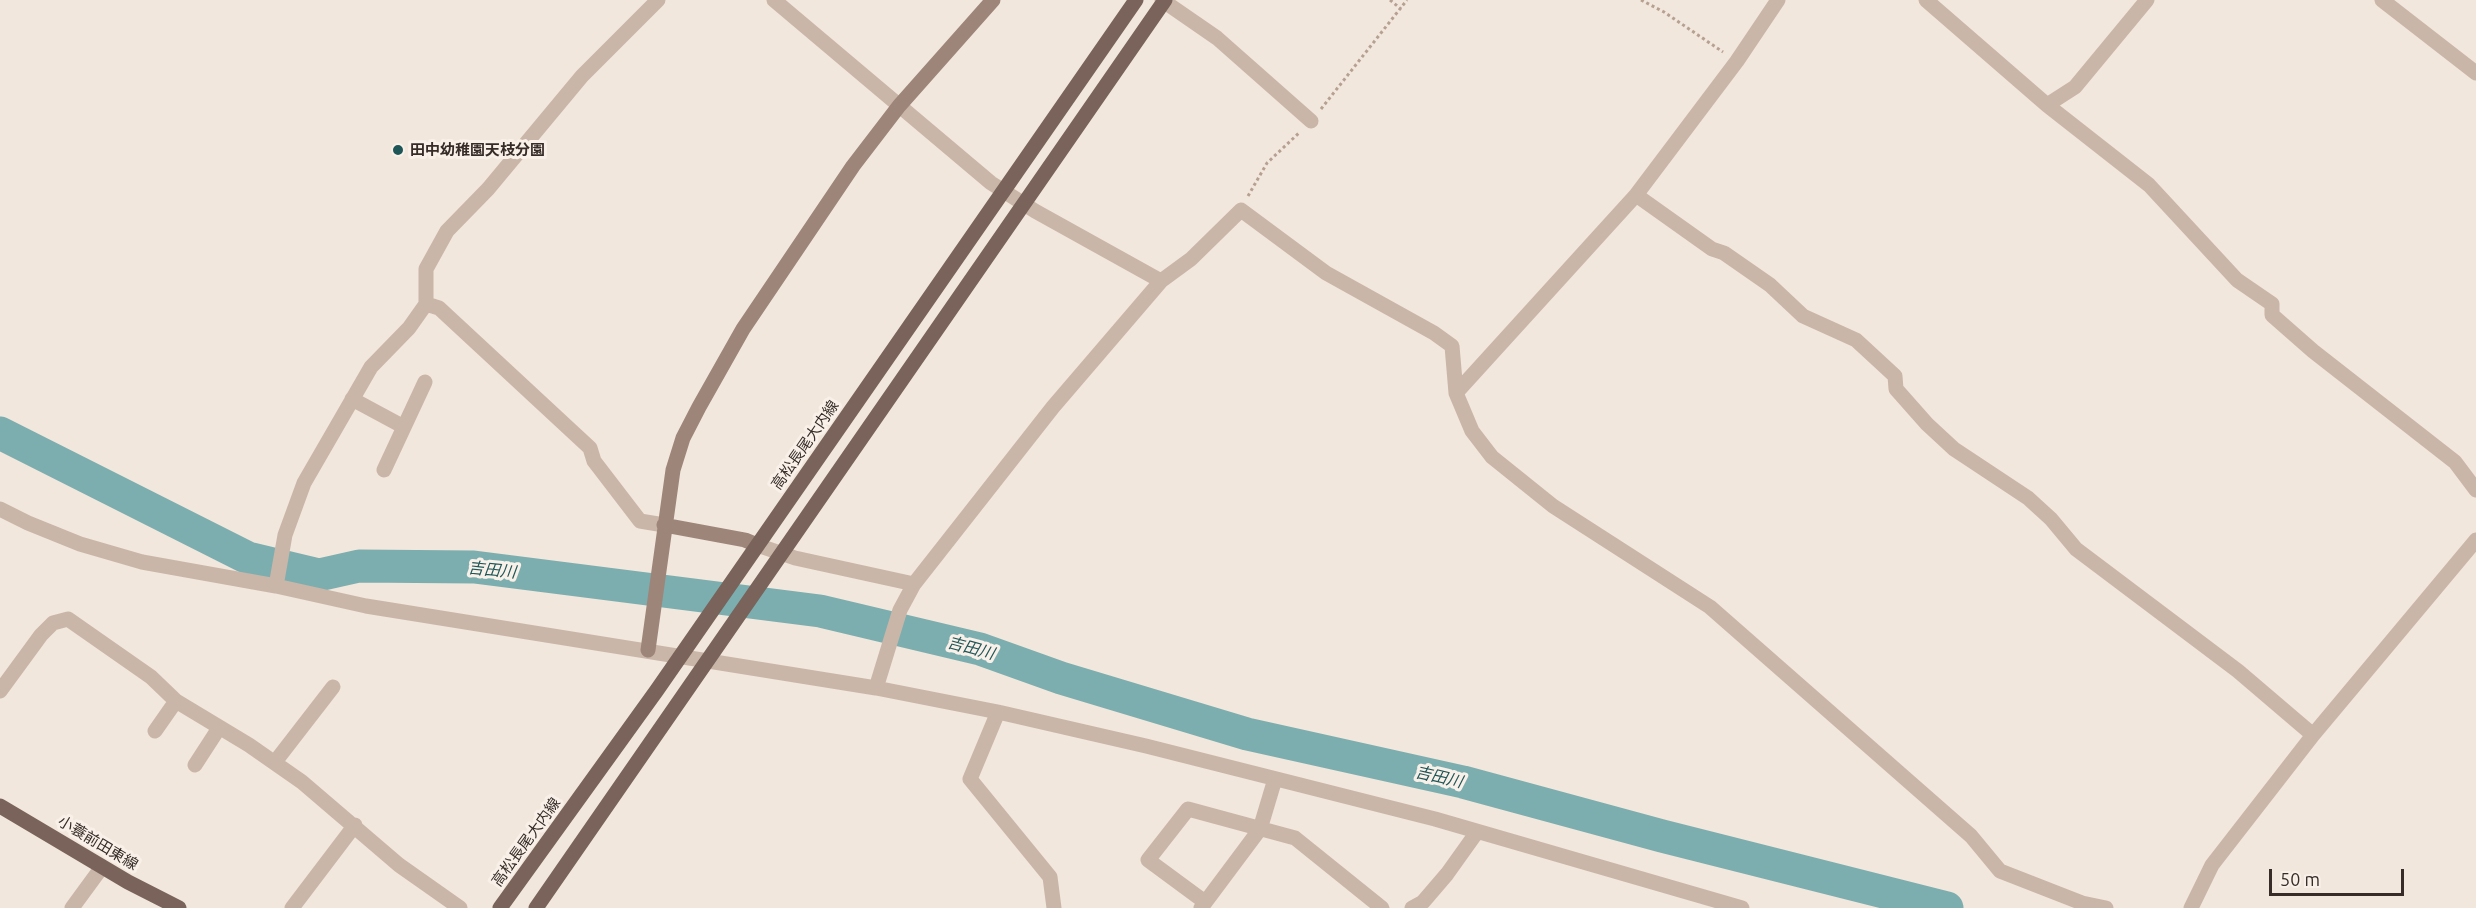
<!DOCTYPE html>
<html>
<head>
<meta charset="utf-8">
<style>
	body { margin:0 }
	#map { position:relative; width:2476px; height:908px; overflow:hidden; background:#f2e7dc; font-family:Ubuntu,sans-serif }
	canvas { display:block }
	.scale { position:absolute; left:2269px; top:869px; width:135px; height:27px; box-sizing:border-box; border:3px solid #372c28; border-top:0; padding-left:8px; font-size:18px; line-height:21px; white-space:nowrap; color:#372c28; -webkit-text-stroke:4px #f9f1e9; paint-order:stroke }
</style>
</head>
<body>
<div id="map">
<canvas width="2476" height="908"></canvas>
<div class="scale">50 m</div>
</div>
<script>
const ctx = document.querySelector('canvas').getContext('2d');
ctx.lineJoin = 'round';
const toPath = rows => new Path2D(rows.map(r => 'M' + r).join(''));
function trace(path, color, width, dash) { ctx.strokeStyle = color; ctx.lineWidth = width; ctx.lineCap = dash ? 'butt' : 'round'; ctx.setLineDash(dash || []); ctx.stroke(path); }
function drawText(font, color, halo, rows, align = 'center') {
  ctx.font = font + ' Ubuntu,"Noto Sans JP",sans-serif'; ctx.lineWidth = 6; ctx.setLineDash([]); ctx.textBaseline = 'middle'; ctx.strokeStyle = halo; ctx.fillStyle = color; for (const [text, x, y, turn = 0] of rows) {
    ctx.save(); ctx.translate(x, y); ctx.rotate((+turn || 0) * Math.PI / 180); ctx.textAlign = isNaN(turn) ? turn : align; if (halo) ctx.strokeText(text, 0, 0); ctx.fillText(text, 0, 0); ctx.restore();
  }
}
trace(toPath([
	[0,433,248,558,319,575,359,566,474,567,820,611,980,649,1061,678,1247,734,1463,782,1662,836,1947,908]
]), '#7caeaf', 33);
trace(toPath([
	[1390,0,1401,9],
	[1641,0,1664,12,1723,52],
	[1321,109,1407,0],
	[1248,196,1267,163,1300,132]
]), '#b6a092', 3, [3, 3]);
trace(toPath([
	[774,0,991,183,1035,211,1161,281],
	[1162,0,1217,38,1311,121],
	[1926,0,2047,105,2149,185,2237,280,2272,304,2272,315,2313,351,2455,462,2476,490],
	[2382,0,2476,73],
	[2047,105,2075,87,2147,0],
	[1636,195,1712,249,1724,253,1770,285,1803,316,1856,340,1895,376,1896,389,1927,424,1954,449,2028,498,2051,519,2076,549,2238,671,2313,735],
	[426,304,439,308,590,448,594,461,640,521,664,525],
	[1456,393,1636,195,1737,61,1778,0],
	[352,399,404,427],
	[384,470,425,382],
	[0,509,28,523,80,544,142,562,276,586,366,606,876,688,998,712,1146,746,1435,819,1742,908],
	[757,545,795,558,914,584],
	[276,586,285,535,304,483,371,367,409,328,426,304,426,269,447,231,488,189,582,76,658,0],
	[876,688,900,610,914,584,1053,407,1161,281,1191,259,1241,210,1326,273,1434,333,1452,346,1456,393,1472,431,1492,457,1553,506,1710,607,1971,836,2000,871,2082,903,2106,908],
	[0,691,41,635,53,623,68,619,151,677,176,701,249,745,302,782,399,865,460,908],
	[998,712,970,779,1050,877,1054,908],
	[155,731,176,701],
	[275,762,333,687],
	[195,765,219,728],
	[1205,902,1148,860,1188,809,1295,838,1382,908],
	[72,908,102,867],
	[292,908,355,825],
	[1201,908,1260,829,1275,779],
	[1412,908,1423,902,1447,874,1477,832],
	[2191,908,2212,865,2313,735,2476,540]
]), '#cab6a8', 15);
trace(toPath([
	[664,525,745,540,757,545],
	[648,650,673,470,683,438,699,407,743,329,853,166,899,106,993,0]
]), '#9e857a', 15);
trace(toPath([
	[0,806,128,882,179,908],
	[500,908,657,690,1136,0],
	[536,908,1165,0]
]), '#79635a', 15);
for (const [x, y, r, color] of [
	[398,150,6,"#1e5658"]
]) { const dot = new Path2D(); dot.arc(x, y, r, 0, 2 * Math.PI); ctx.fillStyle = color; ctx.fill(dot); trace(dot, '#f9f1e9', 2); }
drawText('bold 15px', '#372c28', '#f9f1e9', [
	["田中幼稚園天枝分園",410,150]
], 'left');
drawText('15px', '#372c28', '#f9f1e9', [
	["高松長尾大内線",805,445,-55],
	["高松長尾大内線",526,842,-54],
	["小蓑前田東線",98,843,31]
]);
drawText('italic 16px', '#1e5658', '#f9f1e9', [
	["吉田川",492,570,6],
	["吉田川",971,648,15],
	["吉田川",1439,777,13]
]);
</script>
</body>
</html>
